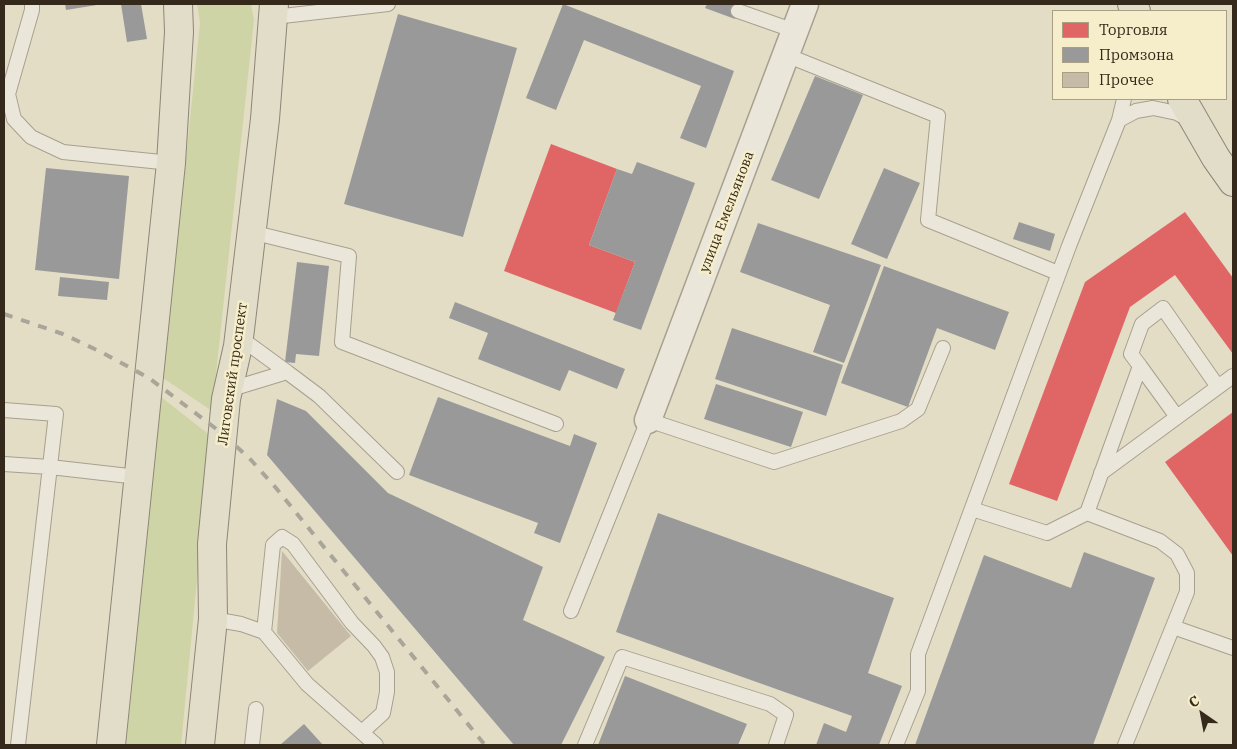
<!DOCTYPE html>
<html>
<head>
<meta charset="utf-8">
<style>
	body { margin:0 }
	#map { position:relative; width:1237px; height:749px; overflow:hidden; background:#e3ddc6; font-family:"IBM Plex Serif",serif }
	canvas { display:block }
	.frame { position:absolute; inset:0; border:5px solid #34291a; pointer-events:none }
	.legend { position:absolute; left:1052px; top:10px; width:175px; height:90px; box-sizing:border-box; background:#f6eeca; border:1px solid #a89f84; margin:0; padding:6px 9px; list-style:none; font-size:15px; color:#34291a }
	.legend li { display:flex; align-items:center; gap:10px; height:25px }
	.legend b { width:25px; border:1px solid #a89f84 }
	.north { position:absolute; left:1177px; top:689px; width:50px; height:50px; -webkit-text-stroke:4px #f6eeca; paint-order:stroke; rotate:327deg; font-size:14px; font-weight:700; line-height:20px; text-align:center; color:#34291a }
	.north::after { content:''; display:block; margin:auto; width:18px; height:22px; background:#34291a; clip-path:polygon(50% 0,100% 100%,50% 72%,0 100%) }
</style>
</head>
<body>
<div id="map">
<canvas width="1237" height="749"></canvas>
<div class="frame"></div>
<ul class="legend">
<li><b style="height:14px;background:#e06666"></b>Торговля</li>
<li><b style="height:14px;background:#999"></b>Промзона</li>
<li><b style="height:14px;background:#c6bba7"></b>Прочее</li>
</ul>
<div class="north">С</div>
</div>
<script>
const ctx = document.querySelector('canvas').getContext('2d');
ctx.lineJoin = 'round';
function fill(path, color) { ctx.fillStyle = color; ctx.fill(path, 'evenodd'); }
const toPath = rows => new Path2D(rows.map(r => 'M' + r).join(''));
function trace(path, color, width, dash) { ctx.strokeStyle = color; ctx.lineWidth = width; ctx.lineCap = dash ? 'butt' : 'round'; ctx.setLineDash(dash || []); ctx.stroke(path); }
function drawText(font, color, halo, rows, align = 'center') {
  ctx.font = font + ' "IBM Plex Serif",serif'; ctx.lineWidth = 5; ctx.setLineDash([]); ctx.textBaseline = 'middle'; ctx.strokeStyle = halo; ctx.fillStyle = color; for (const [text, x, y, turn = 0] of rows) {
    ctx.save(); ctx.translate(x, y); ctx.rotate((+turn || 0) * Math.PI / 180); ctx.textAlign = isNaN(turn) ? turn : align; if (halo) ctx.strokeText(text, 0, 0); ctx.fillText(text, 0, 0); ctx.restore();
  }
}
fill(toPath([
	[197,4,251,4,254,20,212,411,163,378,200,23],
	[161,397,211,436,181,745,126,745]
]), '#cfd4a7');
fill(toPath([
	[551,144,617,169,589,245,635,262,616,313,504,271],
	[1185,212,1233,278,1233,354,1175,275,1130,307,1057,501,1009,484,1085,282],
	[1233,412,1233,556,1165,462]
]), '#e06666');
fill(toPath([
	[65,4,97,4,97,5,66,10],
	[121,4,141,4,147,39,127,42],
	[563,4,734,71,706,148,680,138,701,86,584,40,556,110,526,98],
	[707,4,741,4,735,19,705,8],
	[398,14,517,48,463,237,344,204],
	[815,76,863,95,819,199,771,180],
	[637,162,695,183,641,330,613,320,635,262,589,245,617,169,632,174],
	[46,168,129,176,119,279,35,270],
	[884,168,920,183,887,259,851,244],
	[1019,222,1055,234,1050,251,1013,239],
	[758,223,881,265,844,363,813,352,830,305,740,272],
	[297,262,329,266,319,356,296,354,295,363,285,362],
	[884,266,1009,312,995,350,937,328,908,407,841,383],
	[60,277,109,282,107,300,58,296],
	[455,302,625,369,617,389,569,370,560,391,478,359,488,333,449,318],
	[732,328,843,365,826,416,715,379],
	[716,384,803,412,791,447,704,419],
	[438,397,570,446,574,434,597,443,560,543,534,533,538,523,409,475],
	[277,399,306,411,388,493,543,567,523,620,605,657,561,745,514,745,267,455],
	[658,513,894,598,868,673,902,686,879,745,816,745,824,723,846,732,852,716,616,632],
	[1084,552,1155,578,1093,745,915,745,984,555,1071,588],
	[625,676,747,724,738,745,598,745],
	[304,724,323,745,280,745]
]), '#999');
fill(toPath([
	[282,551,351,636,308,671,277,633]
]), '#c6bba7');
const lane = toPath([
	[32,4,32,10,8,94,14,119,31,137,63,152,171,163],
	[738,11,795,31],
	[274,17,388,4],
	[786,55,938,116,928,220,1058,273],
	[1124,99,1119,120,1136,111,1153,108,1177,113,1191,121],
	[251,232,349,256,342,342,556,424],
	[1140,366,1177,417],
	[287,372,319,396,397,472],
	[228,390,287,372,239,337],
	[4,410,56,414,18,745],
	[4,464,50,467,138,477],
	[1101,473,1233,376],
	[972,509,1047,533,1087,513,1140,366,1131,354,1142,324,1163,308,1218,387],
	[1087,513,1160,541,1177,554,1187,573,1187,592,1125,745],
	[571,611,648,420,774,462,901,421,918,409,943,348],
	[213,619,241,624,264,632,307,684,376,745],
	[1173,627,1233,648],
	[264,632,273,545,282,537,293,544,352,623,374,646,382,657,387,672,387,692,383,713,362,732],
	[252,745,256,709],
	[585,745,622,657,770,704,786,715,776,745],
	[896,745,918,691,918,654,1069,246,1119,120]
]);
const street = toPath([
	[648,420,805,4]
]);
const primary = toPath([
	[1132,4,1136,11],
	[1182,99,1216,158,1233,182],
	[111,745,171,163,179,32,178,4],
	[200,745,213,619,212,544,226,399,238,346,265,119,274,4]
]);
trace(lane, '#a7a090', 16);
trace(street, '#a7a090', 29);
trace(primary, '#8c8677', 30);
trace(lane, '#eae6d9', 14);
trace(street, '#eae6d9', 26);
trace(primary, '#e2ddc9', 28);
trace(toPath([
	[4,314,63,334,103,353,149,378,223,434,251,460,276,488,485,745]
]), '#a9a599', 4, [9, 9]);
drawText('14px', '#34291a', '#f6eeca', [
	["улица Емельянова",727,212,-69],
	["Лиговский проспект",233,374,-82]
]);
</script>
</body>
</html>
